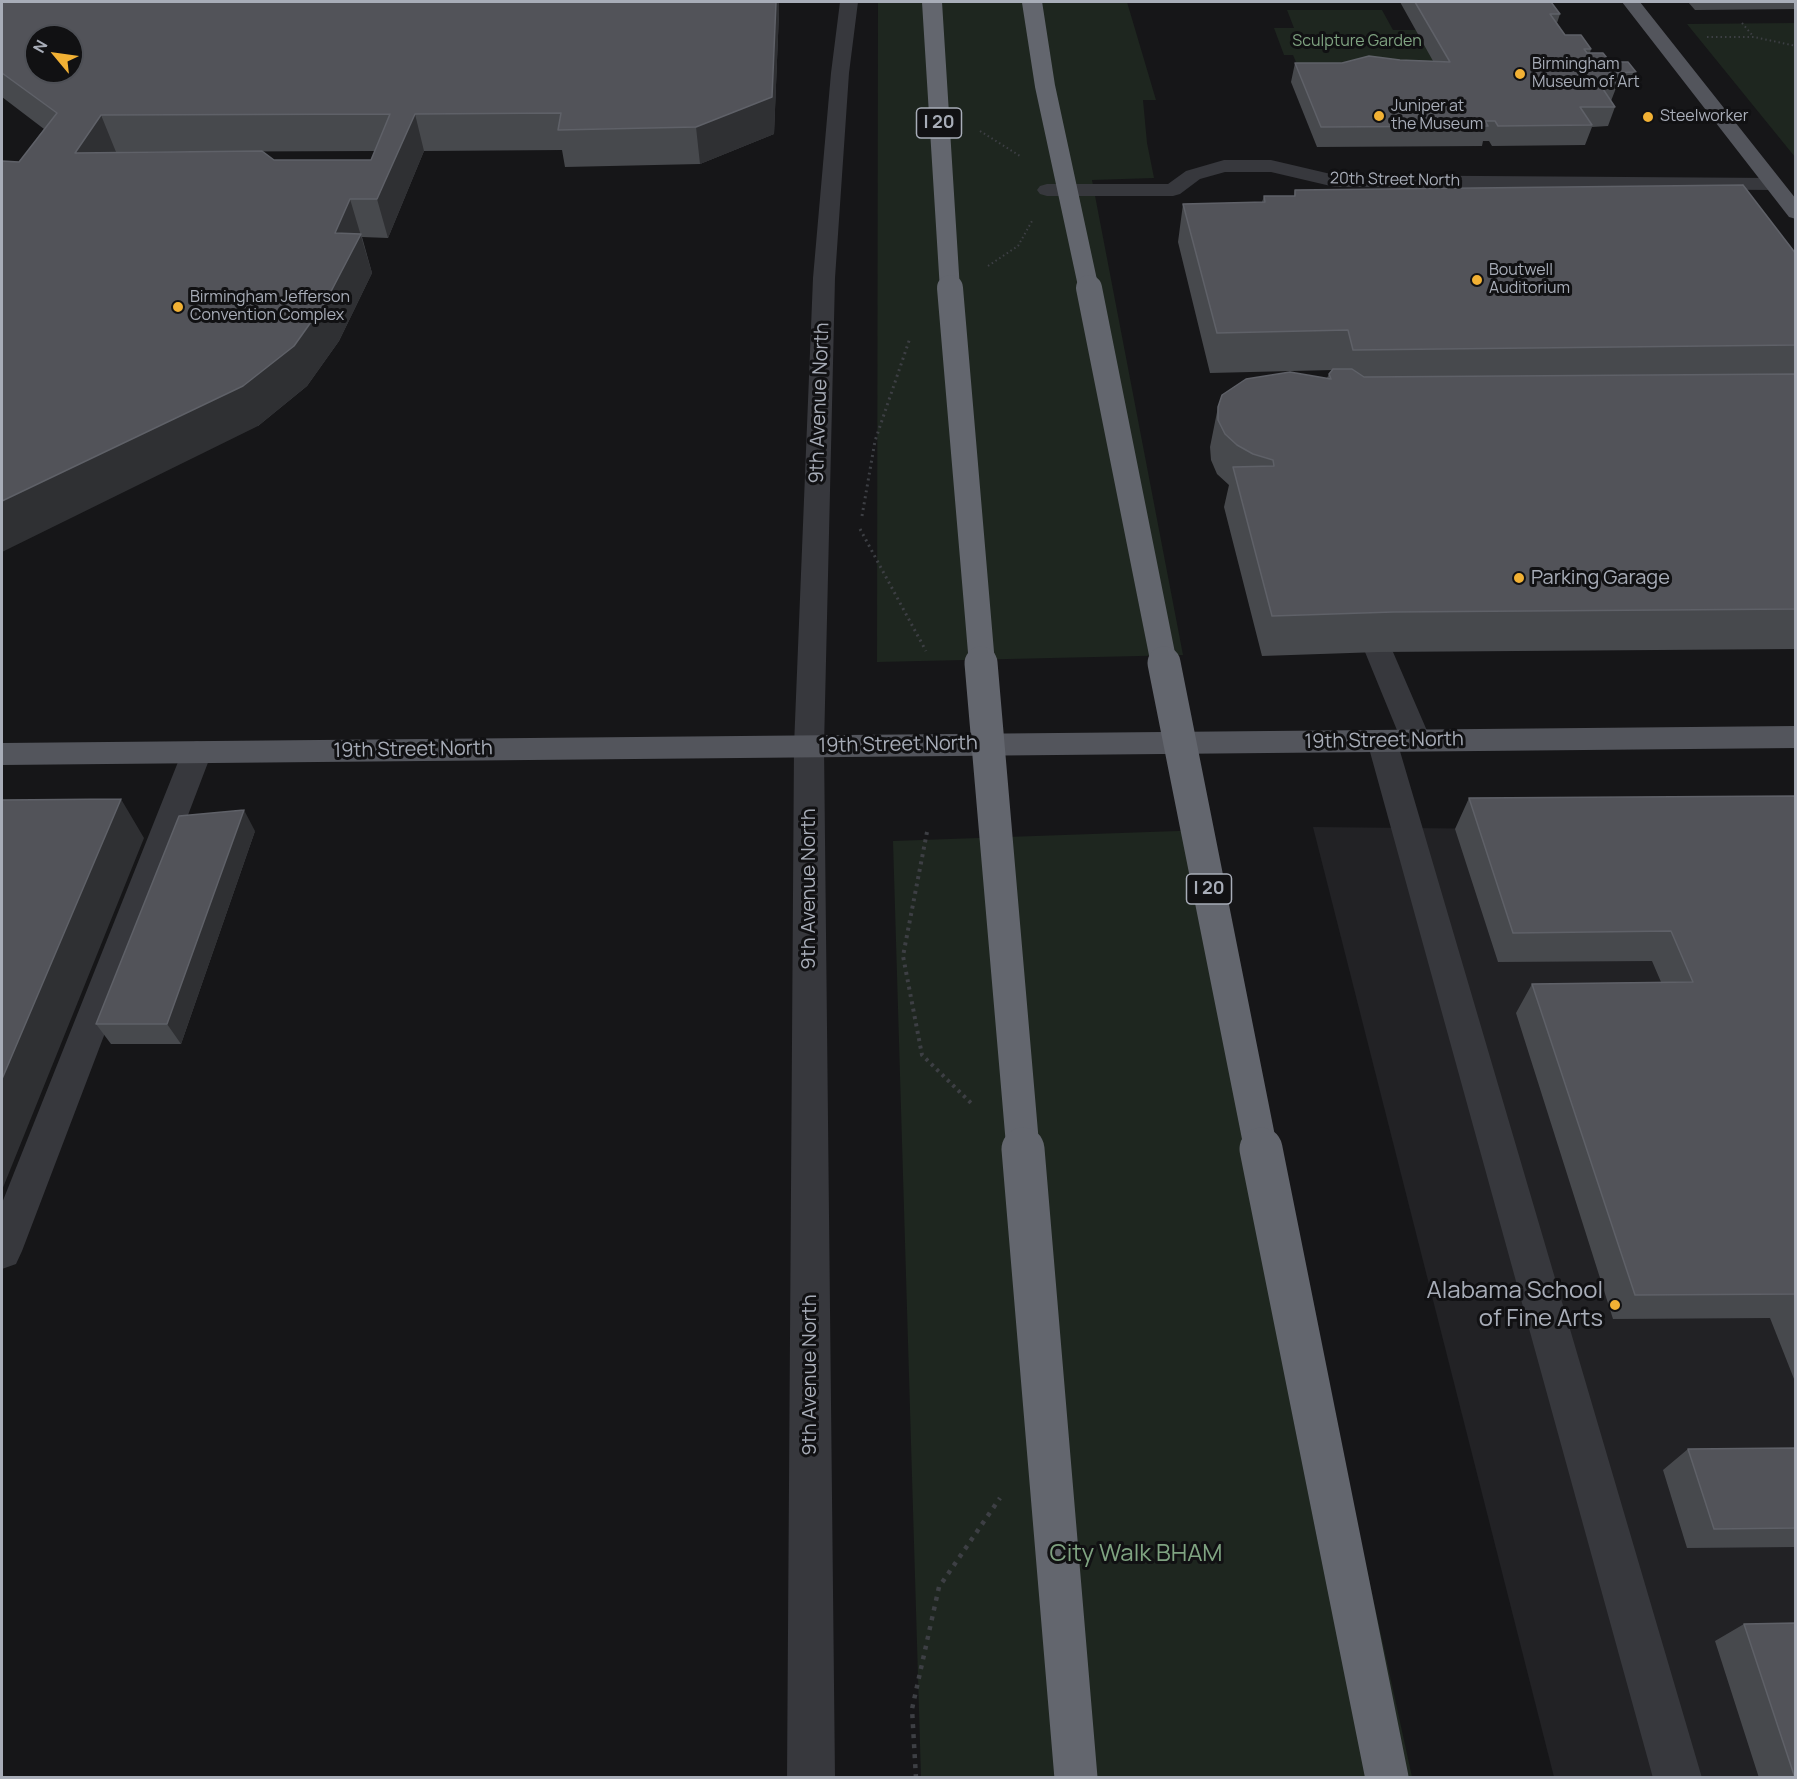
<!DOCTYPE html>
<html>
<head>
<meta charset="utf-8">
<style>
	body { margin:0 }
	#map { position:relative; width:1797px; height:1779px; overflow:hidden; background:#161618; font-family:Manrope,sans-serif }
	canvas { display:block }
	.frame { position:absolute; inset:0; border:3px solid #a8adb8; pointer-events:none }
	.north { position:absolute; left:24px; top:24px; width:60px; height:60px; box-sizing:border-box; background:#111113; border:2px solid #4d4f55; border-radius:50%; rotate:299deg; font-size:16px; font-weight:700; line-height:24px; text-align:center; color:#a8adb8 }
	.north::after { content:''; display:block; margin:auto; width:21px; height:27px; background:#f2b134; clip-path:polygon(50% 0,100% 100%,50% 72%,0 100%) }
</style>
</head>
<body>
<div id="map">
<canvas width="1797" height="1779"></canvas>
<div class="frame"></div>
<div class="north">N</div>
</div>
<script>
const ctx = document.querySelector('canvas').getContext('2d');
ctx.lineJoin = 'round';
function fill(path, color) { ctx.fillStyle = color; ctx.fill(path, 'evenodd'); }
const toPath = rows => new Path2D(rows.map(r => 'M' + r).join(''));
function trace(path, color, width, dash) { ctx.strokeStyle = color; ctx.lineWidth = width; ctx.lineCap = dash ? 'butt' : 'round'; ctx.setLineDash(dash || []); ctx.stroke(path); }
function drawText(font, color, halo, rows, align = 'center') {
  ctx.font = font + ' Manrope,sans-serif'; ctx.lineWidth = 6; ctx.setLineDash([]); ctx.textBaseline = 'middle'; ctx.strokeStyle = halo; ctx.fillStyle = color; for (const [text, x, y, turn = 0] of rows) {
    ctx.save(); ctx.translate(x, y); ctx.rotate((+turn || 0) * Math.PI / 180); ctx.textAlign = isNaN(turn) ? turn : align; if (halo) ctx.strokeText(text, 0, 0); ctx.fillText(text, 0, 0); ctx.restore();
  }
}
fill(toPath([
	[1313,827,1795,832,1795,1777,1554,1777]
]), '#222225');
fill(toPath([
	[878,2,1127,2,1156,100,1143,100,1147,143,1154,178,1092,180,1183,655,877,662],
	[1287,10,1382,10,1393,30,1417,30,1440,73,1301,74,1293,55,1284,55,1274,28,1294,28],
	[1795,23,1796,23,1795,157,1687,24],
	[1206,830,1412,1777,921,1777,893,841]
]), '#1e261f');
trace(toPath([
	[1742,23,1753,36],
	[1707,37,1754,37,1796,46],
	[980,131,1020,156],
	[988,266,1018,246,1032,221]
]), '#3d3f44', 2, [1.5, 3]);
trace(toPath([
	[862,516,875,441,910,338],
	[860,529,926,651]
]), '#3d3f44', 3, [2, 4]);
trace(toPath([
	[927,832,903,956,922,1055,971,1103]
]), '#3d3f44', 4, [3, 4.5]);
trace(toPath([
	[916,1778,912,1709,939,1587,1000,1498]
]), '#3d3f44', 4.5, [4, 6]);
fill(toPath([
	[840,2,858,2,849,73,835,278,824,746,835,1778,787,1778,794,746,813,278,831,73,840,2],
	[1224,160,1271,160,1335,175,1773,178,1780,180,1783,184,1780,188,1773,190,1335,187,1271,172,1225,172,1200,179,1180,194,1173,196,1047,196,1040,194,1037,190,1040,186,1047,184,1168,184,1186,171,1224,160],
	[1379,642,1389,645,1393,652,1431,740,1427,748,1416,751,1405,748,1401,740,1365,652,1369,645,1379,642],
	[1382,730,1393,733,1397,741,1702,1778,1653,1778,1367,741,1371,733,1382,730],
	[197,741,208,744,212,752,22,1251,16,1264,2,1269,2,1203,182,752,186,744,197,741]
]), '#37383d');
fill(toPath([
	[1622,2,1640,2,1796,199,1796,219,1789,217,1622,2],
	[1796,726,1796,748,2,765,2,743,1796,726]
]), '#53555c');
trace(toPath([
	[932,2,950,290],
	[1032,2,1045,86,1089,290]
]), '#63666e', 20);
trace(toPath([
	[950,288,982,664],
	[1089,288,1164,664]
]), '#63666e', 26);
trace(toPath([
	[981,663,1023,1150],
	[1164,663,1261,1150]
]), '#63666e', 33);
trace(toPath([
	[1023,1149,1076,1778],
	[1261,1149,1387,1778]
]), '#63666e', 43);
fill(toPath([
	[2,2,779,12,774,134,700,164,565,167,562,150,424,151,388,238,362,237,372,273,339,341,307,386,258,426,19,162,44,129,2,97],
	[375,151,371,160,274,160,115,152,116,152],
	[1400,2,1551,2,1560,14,1557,23,1565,35,1591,49,1590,53,1636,72,1632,82,1617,82,1618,83,1611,101,1615,107,1608,126,1592,127,1585,145,1492,146,1489,141,1483,141,1482,146,1317,147,1291,82,1295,63,1342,63,1400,60,1433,61],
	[1688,2,1796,2,1796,9,1695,10],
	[1295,190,1796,254,1796,649,1379,652,1262,656,1224,507,1229,485,1217,474,1211,460,1210,447,1218,407,1327,378,1329,374,1333,370,1210,373,1178,242,1183,204,1262,202,1264,196,1294,196],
	[1469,798,1796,798,1796,1384,1770,1318,1613,1319,1516,1013,1532,984,1661,982,1652,961,1498,962,1455,829],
	[255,831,181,1044,111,1044,96,1024],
	[1796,1448,1796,1547,1687,1548,1663,1470,1688,1449],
	[1744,1624,1796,1778,1759,1778,1715,1641]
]), '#47494d');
fill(toPath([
	[776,2,779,2,779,12,774,134,700,164,696,127],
	[415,114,424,151,388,238,377,199],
	[101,115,116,152,91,190,75,153],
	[350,199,372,273,339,341,307,386,258,426,2,552,2,501,335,233],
	[121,799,144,838,2,1190,2,1079],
	[244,810,255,831,181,1044,167,1024]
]), '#2f3033');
const building = toPath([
	[2,2,776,2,772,97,696,127,558,130,561,113,415,114,377,199,350,199,335,233,361,234,326,301,294,346,243,386,2,501,2,161,19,162,57,113,2,73,2,2],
	[36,36,72,36,72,72,36,72,36,36],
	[390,114,371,160,274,160,262,151,75,153,101,115,390,114],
	[1415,2,1551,2,1560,14,1550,14,1565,35,1581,35,1591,49,1584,49,1587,53,1603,53,1611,63,1596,63,1598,67,1606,67,1618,83,1599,83,1615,107,1580,107,1592,125,1498,126,1495,121,1485,121,1488,126,1321,127,1295,63,1342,63,1369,56,1400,60,1450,62,1415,2],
	[1611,62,1628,62,1636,72,1610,73,1609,71,1611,63,1611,62],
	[1743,185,1796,254,1796,345,1353,350,1348,330,1217,333,1183,204,1265,202,1264,196,1295,196,1295,190,1743,185],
	[1333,369,1352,369,1364,377,1796,374,1796,609,1393,612,1272,616,1233,467,1274,466,1273,460,1253,454,1237,445,1225,434,1218,420,1218,407,1222,395,1246,379,1290,372,1331,379,1329,374,1333,369],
	[1794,796,1796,798,1796,1294,1635,1295,1532,984,1693,982,1671,931,1513,933,1469,798,1794,796],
	[121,799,2,1079,2,800,121,799],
	[244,810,167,1024,96,1024,179,816,244,810],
	[1796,1448,1796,1528,1714,1529,1688,1449,1796,1448],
	[1796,1623,1796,1778,1795,1778,1744,1624,1796,1623]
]);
fill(building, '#525359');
trace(building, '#5f6168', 1.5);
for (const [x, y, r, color] of [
	[1520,74,6,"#f2b134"],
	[1379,116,6,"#f2b134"],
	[1648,117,6,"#f2b134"],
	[1477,280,6,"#f2b134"],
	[178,307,6,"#f2b134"],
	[1519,578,6,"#f2b134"],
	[1615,1305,6,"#f2b134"]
]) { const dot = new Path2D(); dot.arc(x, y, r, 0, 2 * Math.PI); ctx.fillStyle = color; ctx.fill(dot); trace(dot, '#111113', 2); }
drawText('16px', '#7fa381', '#111113', [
	["Sculpture Garden",1357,42]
]);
drawText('16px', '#a8adb8', '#111113', [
	["Birmingham",1532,65],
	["Museum of Art",1532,83],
	["Juniper at",1391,107],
	["the Museum",1391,125],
	["Steelworker",1660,117],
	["Boutwell",1489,271],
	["Auditorium",1489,289],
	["Birmingham Jefferson",190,298],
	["Convention Complex",190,316]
], 'left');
drawText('16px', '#a8adb8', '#111113', [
	["20th Street North",1395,180,1]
]);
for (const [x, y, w] of [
	[939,123,45],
	[1209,889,45]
]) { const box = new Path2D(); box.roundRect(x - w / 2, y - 15, w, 30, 4.5); ctx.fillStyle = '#111113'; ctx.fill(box); trace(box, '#a8adb8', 1.5); }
drawText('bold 18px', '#a8adb8', null, [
	["I 20",939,123],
	["I 20",1209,889]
]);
drawText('20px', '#a8adb8', '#111113', [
	["9th Avenue North",820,403,-88],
	["19th Street North",1384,741,-1],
	["19th Street North",898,745,-1],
	["19th Street North",413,750,-1],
	["9th Avenue North",809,889,-90],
	["9th Avenue North",810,1375,-90]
]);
drawText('20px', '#a8adb8', '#111113', [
	["Parking Garage",1531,578]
], 'left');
drawText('24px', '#a8adb8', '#111113', [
	["Alabama School",1603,1291],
	["of Fine Arts",1603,1319]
], 'right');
drawText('24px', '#7fa381', '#111113', [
	["City Walk BHAM",1136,1554]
]);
</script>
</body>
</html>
